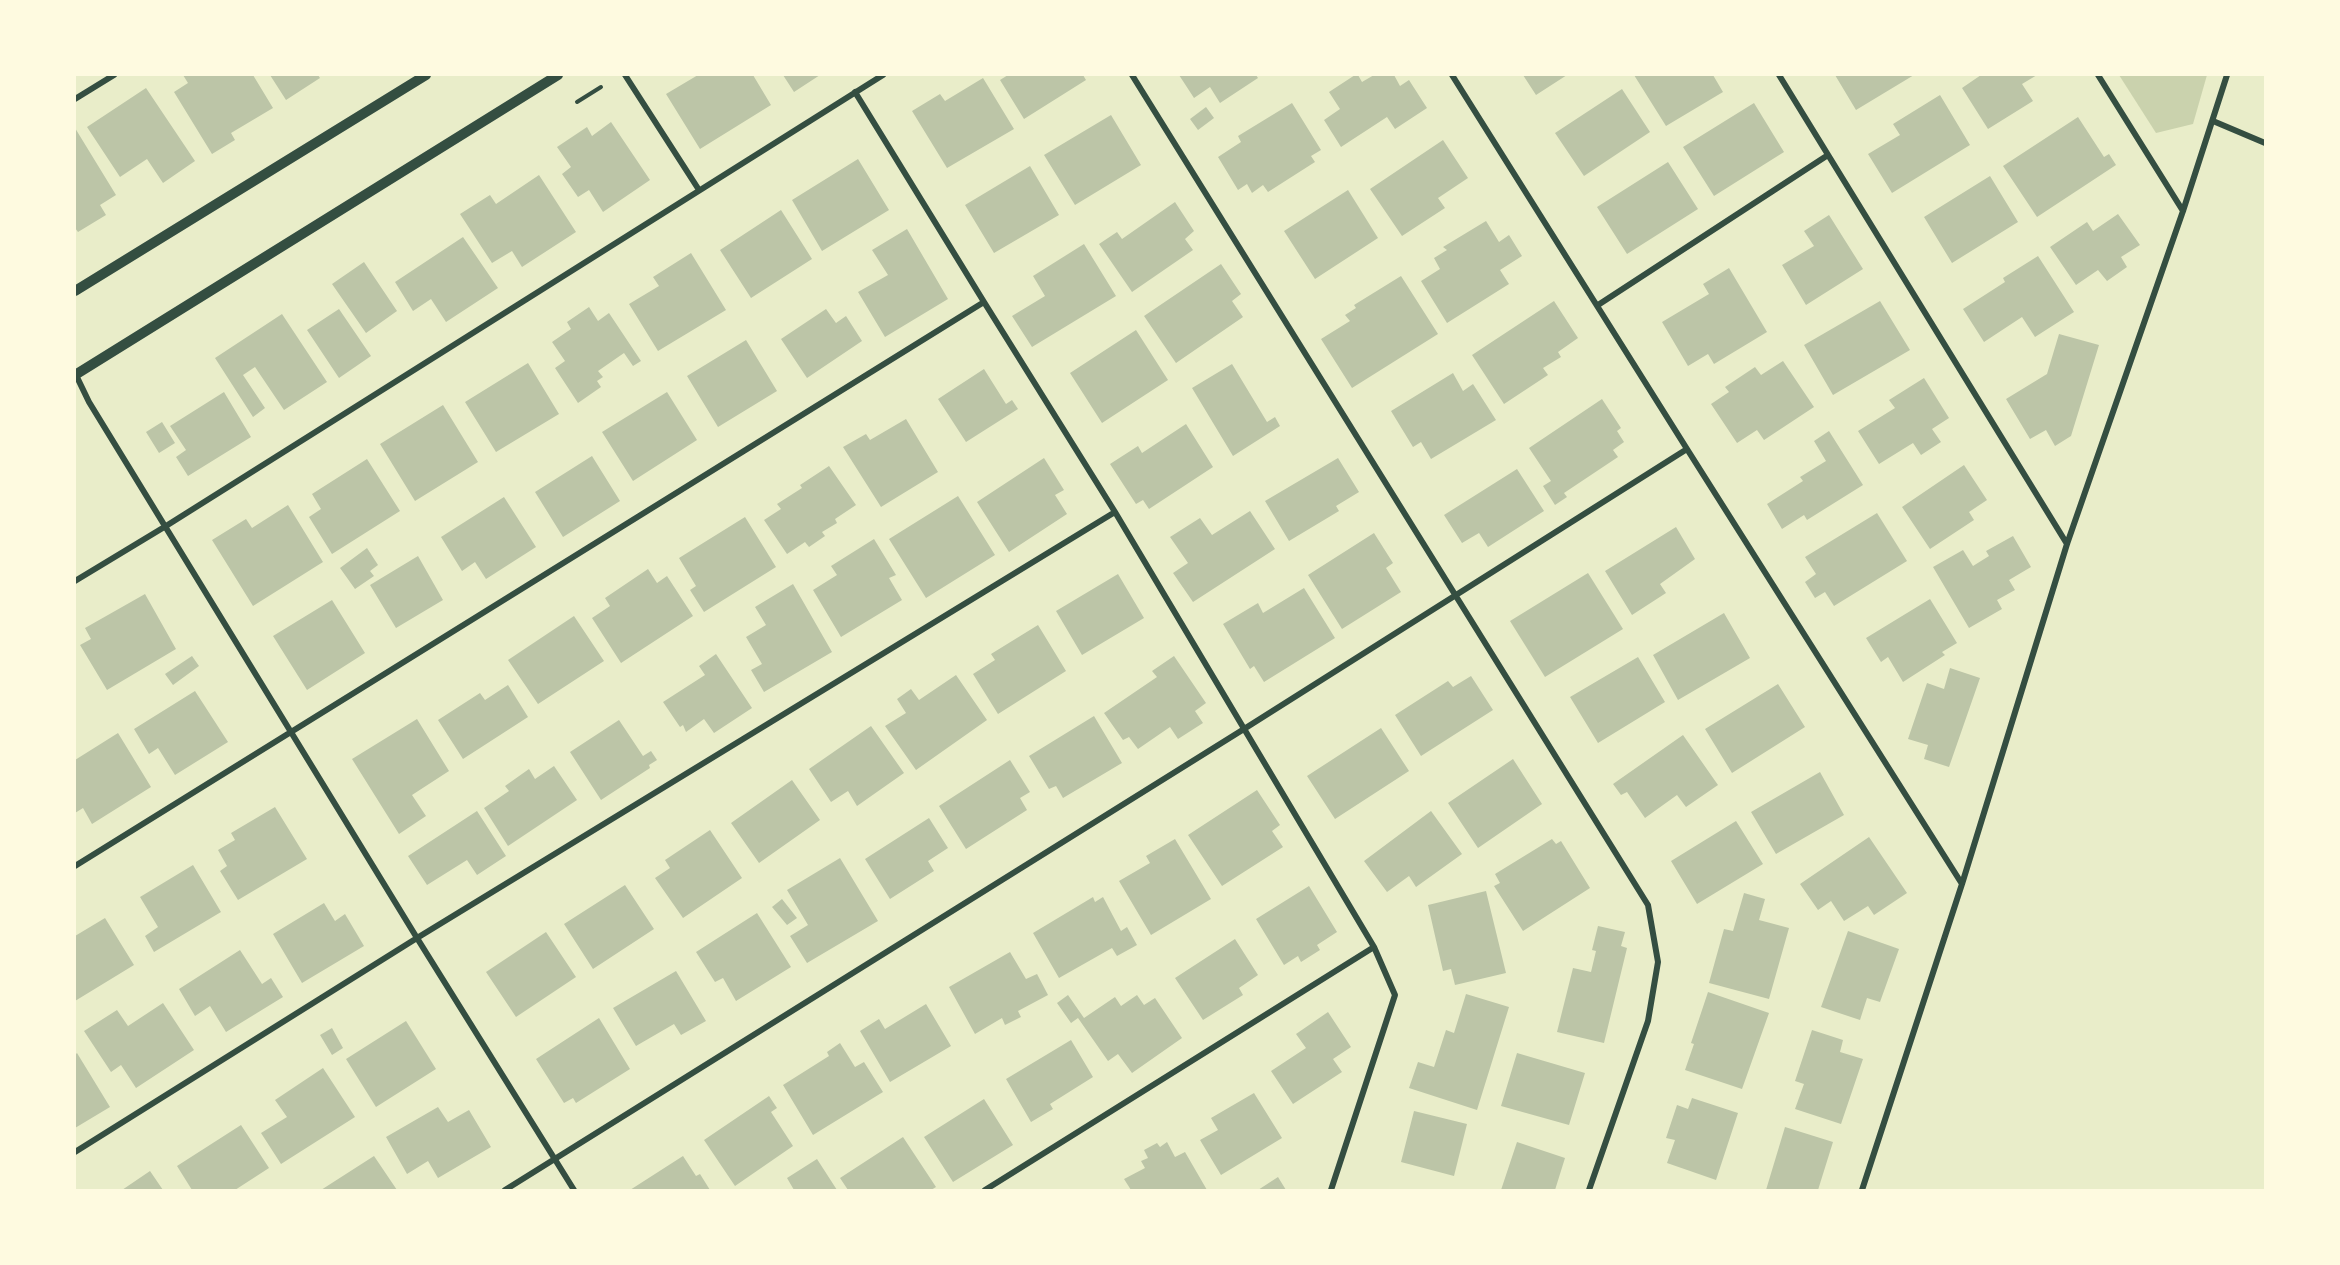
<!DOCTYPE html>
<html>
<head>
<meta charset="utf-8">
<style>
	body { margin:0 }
	#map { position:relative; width:2340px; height:1265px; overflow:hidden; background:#e9edc9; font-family:Mulish,sans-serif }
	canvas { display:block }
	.frame { position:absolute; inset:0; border:76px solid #fefae0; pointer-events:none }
</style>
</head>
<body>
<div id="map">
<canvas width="2340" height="1265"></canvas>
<div class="frame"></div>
</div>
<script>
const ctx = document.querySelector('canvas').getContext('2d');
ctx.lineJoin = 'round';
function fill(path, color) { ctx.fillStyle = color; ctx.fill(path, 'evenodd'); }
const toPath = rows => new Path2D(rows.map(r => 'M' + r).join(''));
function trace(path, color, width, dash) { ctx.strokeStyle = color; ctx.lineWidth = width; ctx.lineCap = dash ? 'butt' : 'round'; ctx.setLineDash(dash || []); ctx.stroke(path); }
fill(toPath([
	[2119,75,2207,75,2193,124,2156,133]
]), '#cad2ad');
fill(toPath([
	[183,75,253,75,273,108,231,133,235,140,212,154,174,92,188,83],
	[270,75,318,75,320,78,286,100],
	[698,75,753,75,771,105,700,149,666,94],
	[783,75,820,75,794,92],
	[1008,75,1083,75,1086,80,1024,119,1000,80],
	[1179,75,1256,75,1258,78,1220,103,1210,87,1194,98],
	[1355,75,1358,75,1362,82,1374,75,1394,75,1400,86,1409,80,1427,108,1395,129,1387,117,1341,147,1324,120,1340,109,1329,92],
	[1523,75,1567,75,1536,95],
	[1634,75,1713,75,1723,92,1666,126],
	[1835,75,1914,75,1856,110],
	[1981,75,2037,75,2022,84,2033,101,1988,129,1962,88],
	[983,78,1014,129,947,168,912,111,940,94,945,101],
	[146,88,195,161,163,183,147,159,120,177,87,127],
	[1622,89,1650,132,1584,176,1555,133],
	[1940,95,1970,145,1892,193,1868,154,1900,135,1893,124],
	[1292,103,1321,150,1311,156,1315,162,1268,192,1263,185,1252,193,1247,184,1238,190,1218,157,1241,142,1238,136],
	[1754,103,1784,152,1714,196,1683,147],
	[1206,107,1214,118,1198,130,1190,119],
	[1111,115,1141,165,1075,205,1044,155],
	[2078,117,2104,157,2109,154,2116,165,2037,217,2003,166],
	[611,122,650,180,603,212,589,190,578,197,562,174,571,167,557,147,587,127,592,136],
	[75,128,116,195,100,205,106,215,78,232,75,228],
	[1443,140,1468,178,1438,198,1445,208,1402,236,1370,189],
	[858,159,889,210,822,251,792,200],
	[1668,162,1698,209,1627,254,1597,207],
	[1030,166,1059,215,994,253,965,205],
	[539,175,576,232,522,267,512,251,492,263,460,214,490,195,496,204],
	[1990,176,2018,222,1952,263,1924,217],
	[1348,190,1378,238,1315,279,1284,231],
	[1175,202,1194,231,1185,239,1193,250,1132,292,1099,244,1117,232,1122,239],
	[781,210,812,259,751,298,720,250],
	[2118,214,2140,245,2121,257,2127,267,2107,281,2098,270,2076,285,2050,247,2087,222,2093,231],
	[1829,215,1863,269,1806,305,1782,265,1814,246,1804,231],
	[1486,221,1499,242,1509,235,1522,256,1500,270,1509,284,1447,323,1421,281,1440,269,1434,258,1447,250,1443,247],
	[907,229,948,299,885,337,858,292,888,275,872,250],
	[463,237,498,288,446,322,431,299,413,311,395,282],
	[1084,244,1116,296,1032,347,1012,316,1045,296,1033,276],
	[691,253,726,310,658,351,629,304,659,286,653,277],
	[2038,256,2074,312,2035,337,2022,317,1984,342,1963,309,2005,282,2003,278],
	[364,262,397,311,366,333,332,284],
	[1221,264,1241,294,1232,301,1243,317,1176,363,1144,316],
	[1729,268,1767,332,1714,364,1708,354,1688,366,1662,322,1709,294,1703,284],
	[1401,276,1438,334,1352,388,1321,339,1350,321,1345,315,1356,308,1354,305],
	[1554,301,1578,338,1558,352,1561,357,1543,368,1548,375,1504,404,1472,355],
	[1880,301,1910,350,1833,395,1804,345],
	[589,307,598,321,609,313,641,361,633,366,624,353,598,371,603,377,597,381,601,387,578,403,555,368,565,361,552,342,571,329,567,322],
	[339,309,371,356,339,378,307,330],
	[826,309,836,323,846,316,862,341,807,378,781,339],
	[282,314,327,382,284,410,255,367,243,375,265,408,253,417,215,358],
	[1136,330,1168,380,1102,423,1070,373],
	[2059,334,2099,345,2071,436,2055,446,2046,430,2030,439,2006,399,2047,374],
	[746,340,777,391,718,427,687,376],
	[1783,361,1814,407,1764,440,1757,430,1737,443,1711,404,1729,392,1725,387,1755,367,1761,375],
	[528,363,559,414,496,452,465,402],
	[1232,364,1267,422,1275,417,1280,426,1233,456,1192,388],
	[984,369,1006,404,1012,400,1018,409,966,442,938,399],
	[1453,373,1463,391,1473,384,1496,420,1431,459,1421,442,1413,447,1391,411],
	[1924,378,1949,418,1932,429,1941,442,1921,455,1913,443,1879,464,1858,431,1895,408,1889,400],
	[224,392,251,437,188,476,176,457,186,450,170,426],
	[667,392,697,440,633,481,602,432],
	[1602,399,1621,428,1617,431,1624,442,1613,450,1618,457,1564,493,1567,497,1555,505,1543,486,1551,481,1529,448],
	[443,405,478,462,415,501,380,444],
	[906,419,938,472,881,507,843,447,866,434,870,440],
	[162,422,175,443,159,453,146,432],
	[1186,424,1213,467,1149,509,1143,500,1136,504,1110,464,1138,446,1142,453],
	[1829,431,1863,485,1807,520,1804,515,1782,529,1767,504,1803,481,1800,477,1826,461,1814,441],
	[592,456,620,501,563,537,535,492],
	[1044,458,1064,490,1055,495,1067,514,1009,552,977,502],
	[1338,458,1359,492,1336,506,1339,511,1289,541,1265,501],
	[367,459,400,511,332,554,309,517,321,509,312,494],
	[1964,465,1987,500,1969,512,1974,520,1930,549,1902,507],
	[829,466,856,505,835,519,837,523,822,532,825,536,809,547,805,542,787,554,764,520,781,509,777,504,802,488,800,485],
	[1517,469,1544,511,1488,547,1479,533,1462,543,1444,515],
	[958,496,995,555,926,598,889,539],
	[504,497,536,547,486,579,475,562,462,571,441,537],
	[288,505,323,562,253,606,212,540,246,519,252,528],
	[1250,511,1275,549,1193,602,1173,573,1188,563,1170,537,1200,518,1212,535],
	[1877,513,1907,561,1834,606,1825,592,1815,598,1805,582,1816,574,1805,557],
	[745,517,776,567,704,612,690,590,696,586,679,558],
	[1676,527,1695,559,1660,584,1666,593,1632,615,1605,571],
	[1374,533,1393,563,1386,568,1401,592,1342,629,1308,575],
	[2013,536,2031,567,2009,580,2015,590,1997,600,2002,609,1969,628,1933,567,1963,550,1973,566,1989,556,1986,551],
	[874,539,896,575,889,578,902,600,841,637,813,590,837,575,831,566],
	[367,548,378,565,370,571,374,576,355,589,340,568],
	[418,556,443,600,396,628,370,585],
	[648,569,657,583,667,576,693,616,621,663,592,618,610,606,605,598],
	[1588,573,1623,629,1545,677,1510,621],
	[1118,574,1144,618,1082,655,1056,611],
	[793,584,832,652,764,692,751,670,762,664,746,637,766,625,755,607],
	[1304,588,1335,638,1264,682,1254,666,1250,669,1223,624,1258,603,1263,613],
	[145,594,176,649,107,690,80,645,91,639,85,628],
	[1930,599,1957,643,1942,652,1945,655,1903,682,1888,657,1881,662,1866,638],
	[332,600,365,653,307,690,273,636],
	[1724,613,1750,658,1678,700,1653,655],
	[574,616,604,661,538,704,508,660],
	[1038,625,1066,671,998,714,973,674,995,660,991,654],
	[716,654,752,708,714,733,704,719,686,732,683,725,680,727,663,702,705,675,699,666],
	[192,656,199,666,173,685,165,674],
	[1174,656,1206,703,1195,711,1203,723,1178,739,1170,727,1138,749,1129,737,1123,740,1104,713,1157,677,1152,671],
	[1638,657,1665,702,1598,743,1570,697],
	[1950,668,1980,678,1949,767,1924,759,1928,745,1908,739,1927,683,1944,689],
	[956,675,987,720,916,770,885,726,906,713,897,699,911,689,919,700],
	[1471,676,1493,710,1421,756,1395,715,1448,681,1453,687],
	[1778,684,1805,727,1732,773,1705,729],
	[508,685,528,717,463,759,438,720,480,693,485,700],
	[195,691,228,742,175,775,158,748,149,754,134,729],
	[1094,716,1122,763,1063,798,1056,786,1049,789,1029,756],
	[417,719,449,771,412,795,426,816,399,834,352,759],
	[619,720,643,756,651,751,657,760,649,765,650,768,601,800,570,752],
	[871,726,904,773,857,806,848,791,831,802,809,769],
	[1381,728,1409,771,1335,819,1307,776],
	[118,733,151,787,92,824,83,808,75,813,75,760],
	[1683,735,1718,785,1686,807,1677,795,1645,818,1627,792,1621,795,1613,784],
	[1513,759,1542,804,1478,848,1448,803],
	[1010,760,1030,792,1020,798,1027,810,966,849,939,806],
	[554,766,577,800,508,846,484,808,509,791,505,786,529,769,535,779],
	[1820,772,1844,815,1776,854,1751,812],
	[792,780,820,820,759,863,731,823],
	[1257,790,1280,825,1272,831,1283,847,1222,886,1188,835],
	[275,807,307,859,238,900,220,871,227,866,218,850,235,840,231,833],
	[477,811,506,856,477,875,467,860,427,885,408,856],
	[1431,811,1462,854,1416,887,1409,876,1387,892,1364,861],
	[929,818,948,848,928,861,934,871,890,899,865,859],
	[1736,821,1763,864,1697,904,1671,861],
	[710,830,742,878,683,918,655,878,670,868,665,860],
	[1869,837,1907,893,1874,915,1868,906,1844,921,1831,901,1818,910,1800,884],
	[1175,839,1211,899,1151,935,1119,881,1150,863,1146,856],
	[1552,839,1556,844,1561,841,1590,888,1523,931,1494,886,1500,883,1495,874],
	[840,858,878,921,807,963,790,936,808,925,787,890],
	[193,865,221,912,154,952,145,936,158,927,140,897],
	[625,885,654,929,593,969,564,924],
	[1309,886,1337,932,1317,945,1320,950,1301,962,1298,956,1284,965,1256,919],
	[1486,891,1506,973,1455,985,1451,969,1443,971,1428,905],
	[1744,893,1765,899,1759,920,1789,928,1769,999,1709,983,1724,929,1733,931],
	[1093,897,1095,902,1103,897,1121,931,1127,927,1137,945,1117,956,1112,948,1059,978,1033,933],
	[782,899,797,918,787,925,772,907],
	[324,903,335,921,345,914,364,946,302,983,273,934],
	[757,913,791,967,736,1001,723,978,715,982,696,952],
	[105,918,134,965,75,1001,75,936],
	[1598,926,1625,932,1621,946,1627,948,1604,1043,1557,1032,1573,968,1591,972,1596,951,1592,950],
	[1848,931,1899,949,1880,1002,1867,998,1860,1020,1821,1007],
	[546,932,576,977,516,1017,486,972],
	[1235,939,1258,975,1239,988,1243,995,1203,1020,1175,978],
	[240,950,262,984,271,978,283,997,226,1032,210,1006,195,1016,179,989],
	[1010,952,1026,979,1037,974,1048,995,1018,1011,1021,1017,1005,1025,1002,1018,975,1034,949,987],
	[676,971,706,1021,681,1035,674,1024,636,1046,613,1008],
	[1708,992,1769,1013,1742,1089,1685,1070,1694,1044,1691,1043],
	[1466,994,1509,1007,1477,1110,1409,1088,1418,1062,1434,1067,1446,1030,1454,1033],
	[1068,995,1084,1018,1115,997,1121,1006,1137,995,1144,1005,1155,998,1182,1038,1132,1073,1118,1054,1108,1061,1078,1018,1071,1023,1057,1003],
	[163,1003,194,1050,136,1088,121,1065,111,1072,84,1031,117,1010,128,1026],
	[926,1004,951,1046,890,1082,860,1031,879,1019,885,1029],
	[1328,1012,1351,1047,1333,1059,1342,1072,1293,1104,1271,1071,1306,1048,1296,1034],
	[599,1018,630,1069,576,1103,573,1098,564,1103,536,1059],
	[406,1021,436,1069,376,1107,346,1059],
	[332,1028,343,1048,332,1055,320,1035],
	[1812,1030,1843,1040,1840,1052,1863,1059,1841,1124,1795,1109,1804,1084,1795,1081],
	[1071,1040,1093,1077,1050,1104,1053,1109,1031,1122,1006,1079],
	[840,1043,855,1067,864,1062,883,1092,813,1135,783,1085,829,1056,827,1052],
	[77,1053,110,1107,75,1128,75,1055],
	[1517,1053,1585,1073,1569,1125,1501,1106],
	[323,1068,355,1117,281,1164,261,1133,287,1117,275,1100],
	[1254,1093,1282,1138,1221,1175,1200,1140,1218,1130,1211,1118],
	[769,1096,777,1108,771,1112,793,1146,735,1186,704,1140],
	[1692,1098,1738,1113,1716,1180,1667,1163,1675,1140,1666,1138,1677,1105,1688,1109],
	[984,1099,1013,1145,953,1182,924,1137],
	[438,1107,448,1122,469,1110,491,1147,438,1178,428,1161,407,1174,386,1137],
	[1414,1111,1467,1124,1454,1176,1401,1162],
	[241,1125,269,1168,235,1190,192,1190,177,1166],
	[1785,1127,1833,1142,1818,1190,1766,1190],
	[903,1137,936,1187,931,1190,848,1190,840,1178],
	[1167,1142,1175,1157,1185,1152,1207,1190,1131,1190,1124,1179,1145,1168,1141,1161,1148,1158,1144,1150,1157,1143,1160,1147],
	[1517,1142,1565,1158,1555,1190,1501,1190],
	[374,1156,397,1190,321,1190],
	[683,1156,696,1176,700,1174,710,1190,630,1190],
	[817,1159,837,1190,794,1190,787,1178],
	[150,1171,163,1190,122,1190],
	[1278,1177,1286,1190,1258,1190]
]), '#bcc5a7');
trace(toPath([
	[577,102,601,87]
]), '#344e41', 4);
trace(toPath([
	[625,75,699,190],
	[1132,75,1648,905,1658,962,1648,1021,1589,1190],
	[1452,75,1687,449],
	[1779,75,2067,544],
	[2098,75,2183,211],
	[855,92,984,302],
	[75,99,114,75],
	[2213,121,2265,143],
	[1598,305,1828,155],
	[75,373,89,402,417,938,574,1190],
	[75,581,166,526,883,75],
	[75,866,984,302,1115,512,1374,947,985,1190],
	[1962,884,2067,544,2183,211,2227,75],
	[75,1152,417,938,1115,512],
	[505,1190,1244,729,1687,449,1962,884,1862,1190],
	[1331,1190,1395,995,1374,947]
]), '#344e41', 6);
trace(toPath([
	[75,291,426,75],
	[75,375,558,75]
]), '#344e41', 10);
</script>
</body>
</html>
